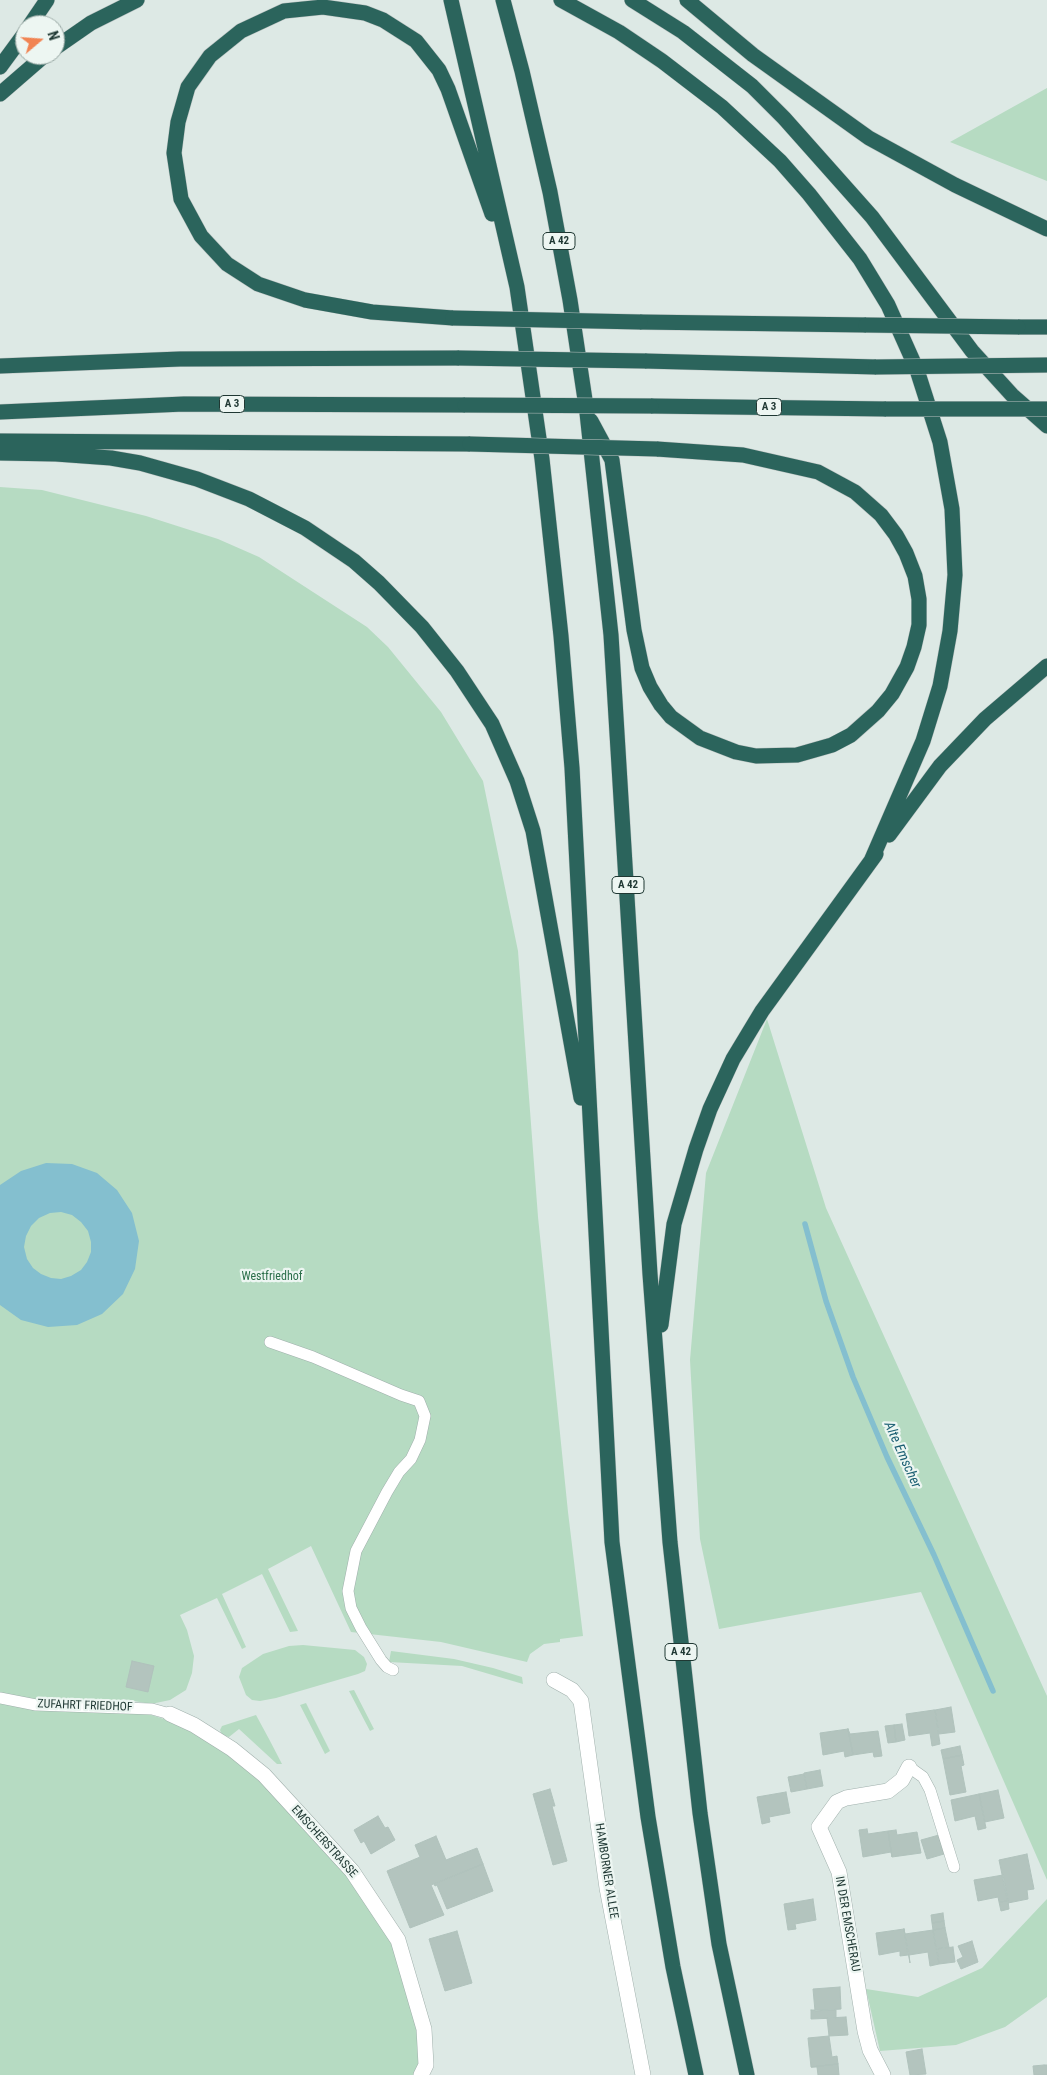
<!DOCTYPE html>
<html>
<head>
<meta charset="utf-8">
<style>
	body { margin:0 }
	#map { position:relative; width:1047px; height:2075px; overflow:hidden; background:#dde9e5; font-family:"Roboto Condensed",sans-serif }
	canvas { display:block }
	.north { position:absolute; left:15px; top:15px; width:50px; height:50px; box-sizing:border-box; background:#edf6f2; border:1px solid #9baaa6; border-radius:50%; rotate:72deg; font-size:14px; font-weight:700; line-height:20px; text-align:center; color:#1f3833 }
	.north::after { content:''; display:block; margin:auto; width:18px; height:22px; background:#f18453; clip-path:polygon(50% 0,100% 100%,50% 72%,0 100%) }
</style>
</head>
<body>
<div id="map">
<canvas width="1047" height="2075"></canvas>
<div class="north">N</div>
</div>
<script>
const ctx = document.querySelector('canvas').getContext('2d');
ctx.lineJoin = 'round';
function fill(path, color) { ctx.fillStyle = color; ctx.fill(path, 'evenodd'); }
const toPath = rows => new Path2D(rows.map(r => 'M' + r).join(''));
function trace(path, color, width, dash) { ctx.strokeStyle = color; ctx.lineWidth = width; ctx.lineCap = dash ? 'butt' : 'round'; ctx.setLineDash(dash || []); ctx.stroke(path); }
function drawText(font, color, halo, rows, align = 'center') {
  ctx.font = font + ' "Roboto Condensed",sans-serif'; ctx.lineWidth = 4.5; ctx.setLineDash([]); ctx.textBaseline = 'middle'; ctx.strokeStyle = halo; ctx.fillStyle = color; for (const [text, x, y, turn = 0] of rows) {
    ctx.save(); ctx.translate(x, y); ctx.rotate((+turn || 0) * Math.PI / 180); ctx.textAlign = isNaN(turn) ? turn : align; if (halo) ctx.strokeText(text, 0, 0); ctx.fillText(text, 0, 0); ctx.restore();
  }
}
fill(toPath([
	[1047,88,1047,181,950,142],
	[0,487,42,490,146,516,218,539,259,557,367,627,388,647,441,712,483,781,518,951,538,1217,568,1512,583,1636,560,1639,560,1642,544,1644,530,1654,527,1662,441,1642,351,1632,311,1546,268,1569,298,1631,290,1632,262,1574,222,1594,246,1647,242,1649,217,1598,180,1615,187,1630,194,1656,192,1673,186,1690,170,1700,151,1704,123,1699,116,1713,148,1714,180,1724,245,1766,349,1873,394,1943,419,2030,421,2064,414,2075,0,2075],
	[767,1019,826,1208,1047,1696,1047,1880,921,1592,719,1629,700,1539,690,1360,706,1173],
	[303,1645,355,1650,364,1657,367,1664,365,1671,358,1674,276,1698,260,1701,252,1700,246,1695,239,1677,242,1668,263,1654,289,1646],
	[391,1651,454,1659,493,1668,522,1677,523,1684,462,1666,389,1662],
	[354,1690,374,1729,370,1731,349,1691],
	[306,1703,330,1751,325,1754,300,1705],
	[256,1715,269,1739,282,1764,277,1764,239,1729,229,1737,222,1735,220,1730,222,1726],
	[1047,1899,1047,1997,1005,2027,956,2045,880,2051,866,1989,918,1997,982,1968]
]), '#b6dbc2');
fill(toPath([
	[46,1163,72,1164,97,1173,117,1190,132,1213,139,1241,135,1269,123,1294,102,1314,77,1325,48,1327,21,1320,0,1305,0,1185,21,1171],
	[61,1212,72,1215,81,1222,88,1231,91,1242,91,1252,87,1262,81,1270,71,1276,61,1279,51,1278,41,1274,33,1268,27,1259,24,1247,26,1236,31,1226,39,1218,50,1213]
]), '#84bfcf');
trace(toPath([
	[805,1224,826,1301,853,1377,887,1457,934,1555,993,1691]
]), '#84bfcf', 5.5);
const building = toPath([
	[132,1661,154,1666,148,1692,126,1687,132,1661],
	[951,1707,955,1732,939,1734,935,1710,951,1707],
	[934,1710,935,1710,940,1744,932,1746,930,1733,909,1736,906,1714,934,1710],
	[902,1724,905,1740,896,1742,894,1725,902,1724],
	[894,1725,896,1742,888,1743,885,1726,894,1725],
	[848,1729,853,1755,845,1757,844,1751,823,1755,820,1733,848,1729],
	[848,1729,850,1734,878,1731,882,1756,874,1757,873,1752,853,1755,848,1729],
	[960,1746,962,1755,943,1759,941,1750,960,1746],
	[962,1755,964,1765,961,1766,966,1792,950,1795,943,1759,962,1755],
	[820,1770,823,1786,807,1789,804,1773,820,1770],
	[804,1774,807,1789,791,1792,788,1777,804,1774],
	[550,1789,555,1806,552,1806,567,1861,553,1865,533,1794,550,1789],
	[998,1790,1004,1818,985,1822,979,1794,998,1790],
	[786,1792,790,1813,769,1817,770,1822,762,1824,757,1797,786,1792],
	[979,1794,986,1828,978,1830,975,1816,955,1821,951,1800,979,1794],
	[378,1816,385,1828,388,1827,395,1840,371,1854,364,1841,361,1843,354,1830,378,1816],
	[867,1829,868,1834,888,1831,892,1857,891,1852,863,1857,859,1830,867,1829],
	[896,1830,897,1835,917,1832,921,1853,892,1857,888,1831,896,1830],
	[939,1835,944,1854,927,1859,921,1840,939,1835],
	[436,1836,446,1860,477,1848,483,1864,431,1885,444,1915,410,1928,387,1871,420,1857,415,1845,436,1836],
	[1027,1854,1034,1889,1027,1890,1028,1899,1008,1903,999,1860,1027,1854],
	[483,1864,493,1891,447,1909,437,1885,435,1886,434,1884,483,1864],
	[1003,1875,1008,1901,999,1902,998,1897,978,1901,974,1880,1003,1875],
	[813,1899,816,1920,795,1924,796,1929,788,1930,784,1904,813,1899],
	[1008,1901,1009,1909,1001,1911,999,1902,1008,1901],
	[943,1913,944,1921,932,1923,931,1915,943,1913],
	[944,1921,945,1928,933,1930,932,1923,944,1921],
	[945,1928,949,1947,936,1949,933,1930,945,1928],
	[904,1929,905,1934,933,1930,939,1964,930,1966,928,1952,909,1955,910,1963,904,1929],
	[904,1929,908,1955,900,1956,900,1951,879,1955,876,1933,904,1929],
	[457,1931,472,1983,445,1991,429,1939,457,1931],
	[972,1941,978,1962,961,1969,957,1960,963,1957,958,1946,972,1941],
	[953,1947,955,1962,939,1964,937,1949,953,1947],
	[840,1987,841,2009,815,2011,813,1989,840,1987],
	[811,2010,836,2010,836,2018,811,2019,811,2010],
	[846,2017,848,2035,829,2036,827,2018,846,2017],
	[829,2036,832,2057,837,2056,838,2064,811,2067,808,2038,829,2036],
	[922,2049,926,2074,910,2075,906,2052,922,2049],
	[838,2064,839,2075,818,2075,817,2067,811,2067,838,2064],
	[1044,2065,1047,2065,1047,2075,1034,2075,1033,2066,1044,2065]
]);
fill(building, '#b3c4be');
trace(building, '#b0c2bc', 1);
const service = toPath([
	[270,1342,313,1357,401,1395,419,1401,425,1416,420,1440,411,1459,399,1472,387,1492,356,1551,348,1591,351,1608,361,1628,381,1660,387,1667,393,1670],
	[0,1698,36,1705,152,1709,170,1714],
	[909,1767,923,1777,930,1790,954,1867]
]);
const minor = toPath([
	[554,1680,572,1690,581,1701,607,1888,643,2075],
	[170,1714,194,1725,232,1749,264,1775,352,1871,398,1940,424,2029,426,2065,421,2075],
	[883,2075,870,2050,865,2031,839,1872,819,1827,837,1802,846,1798,888,1791,902,1780,909,1767]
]);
const motorway = toPath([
	[451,0,517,287,542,459,561,636,572,768,612,1542,648,1817,673,1967,696,2075],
	[503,0,522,71,550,192,570,300,587,413,611,635,650,1274,670,1542,700,1813,719,1944,747,2075],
	[561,0,619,32,662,61,722,107,780,161,809,194,860,259,888,305,917,370,940,442,952,509,955,575,950,631,940,686,923,741,871,861],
	[632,0,683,32,752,86,784,118,872,217,972,351,1012,395,1047,426],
	[687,0,753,55,869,138,955,185,1047,229],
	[30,25,47,0],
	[55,48,91,23,137,0],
	[0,67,25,33],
	[0,94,45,55],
	[453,318,372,312,305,300,258,284,227,264,201,236,181,199,174,153,178,122,188,87,210,56,241,31,284,11,323,7,365,13,383,20,416,41,439,70,448,89,492,214],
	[640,322,866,325],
	[1018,327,1047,327],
	[645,361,876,367],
	[0,366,180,359,459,358],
	[651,406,886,409],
	[0,412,184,404,465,405],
	[591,421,612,460,634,630,642,668,650,687,661,705,671,717,700,738,736,752,756,756,797,755,832,745,851,735,878,711,892,694,907,667,914,647,919,625,919,599,915,576,906,553,896,535,881,515,855,492,818,472,743,455,657,449],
	[0,441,470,444],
	[0,453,56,454,111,458,140,463,197,479,249,499,305,528,354,561,379,583,422,627,457,671,492,724,517,781,533,831,581,1098],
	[889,835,940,766,985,719,1047,666],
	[661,1325,674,1224,696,1149,710,1109,733,1059,762,1011,876,854]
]);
trace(service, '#a0b0ac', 12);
trace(minor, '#a0b0ac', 16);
trace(motorway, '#bcc3c2', 16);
trace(service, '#fff', 11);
trace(minor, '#fff', 15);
trace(motorway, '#2b645c', 15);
const motorwayBridge = toPath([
	[453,318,640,322],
	[866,325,1018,327],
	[459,358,645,361],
	[876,367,1047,365],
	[465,405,651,406],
	[886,409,1047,409],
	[470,444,657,449]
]);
trace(motorwayBridge, '#bcc3c2', 16, []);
trace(motorwayBridge, '#2b645c', 15);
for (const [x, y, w] of [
	[559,241,32],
	[232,404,25],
	[769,407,25],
	[628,885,32],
	[681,1652,32]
]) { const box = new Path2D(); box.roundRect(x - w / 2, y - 8.5, w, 17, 4); ctx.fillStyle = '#edf6f2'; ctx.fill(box); trace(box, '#1f3833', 1); }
drawText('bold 11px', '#1f3833', null, [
	["A 42",559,241],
	["A 3",232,404],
	["A 3",769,407],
	["A 42",628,885],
	["A 42",681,1652]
]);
drawText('12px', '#2a6e49', '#edf6f2', [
	["Westfriedhof",272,1277]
]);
drawText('12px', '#1f3833', '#edf6f2', [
	["ZUFAHRT FRIEDHOF",85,1706,2],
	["EMSCHERSTRASSE",324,1842,48],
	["HAMBORNER ALLEE",606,1871,81],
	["IN DER EMSCHERAU",847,1924,80]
]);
drawText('italic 14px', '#1b5f73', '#edf6f2', [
	["Alte Emscher",902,1455,66]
]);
</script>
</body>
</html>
